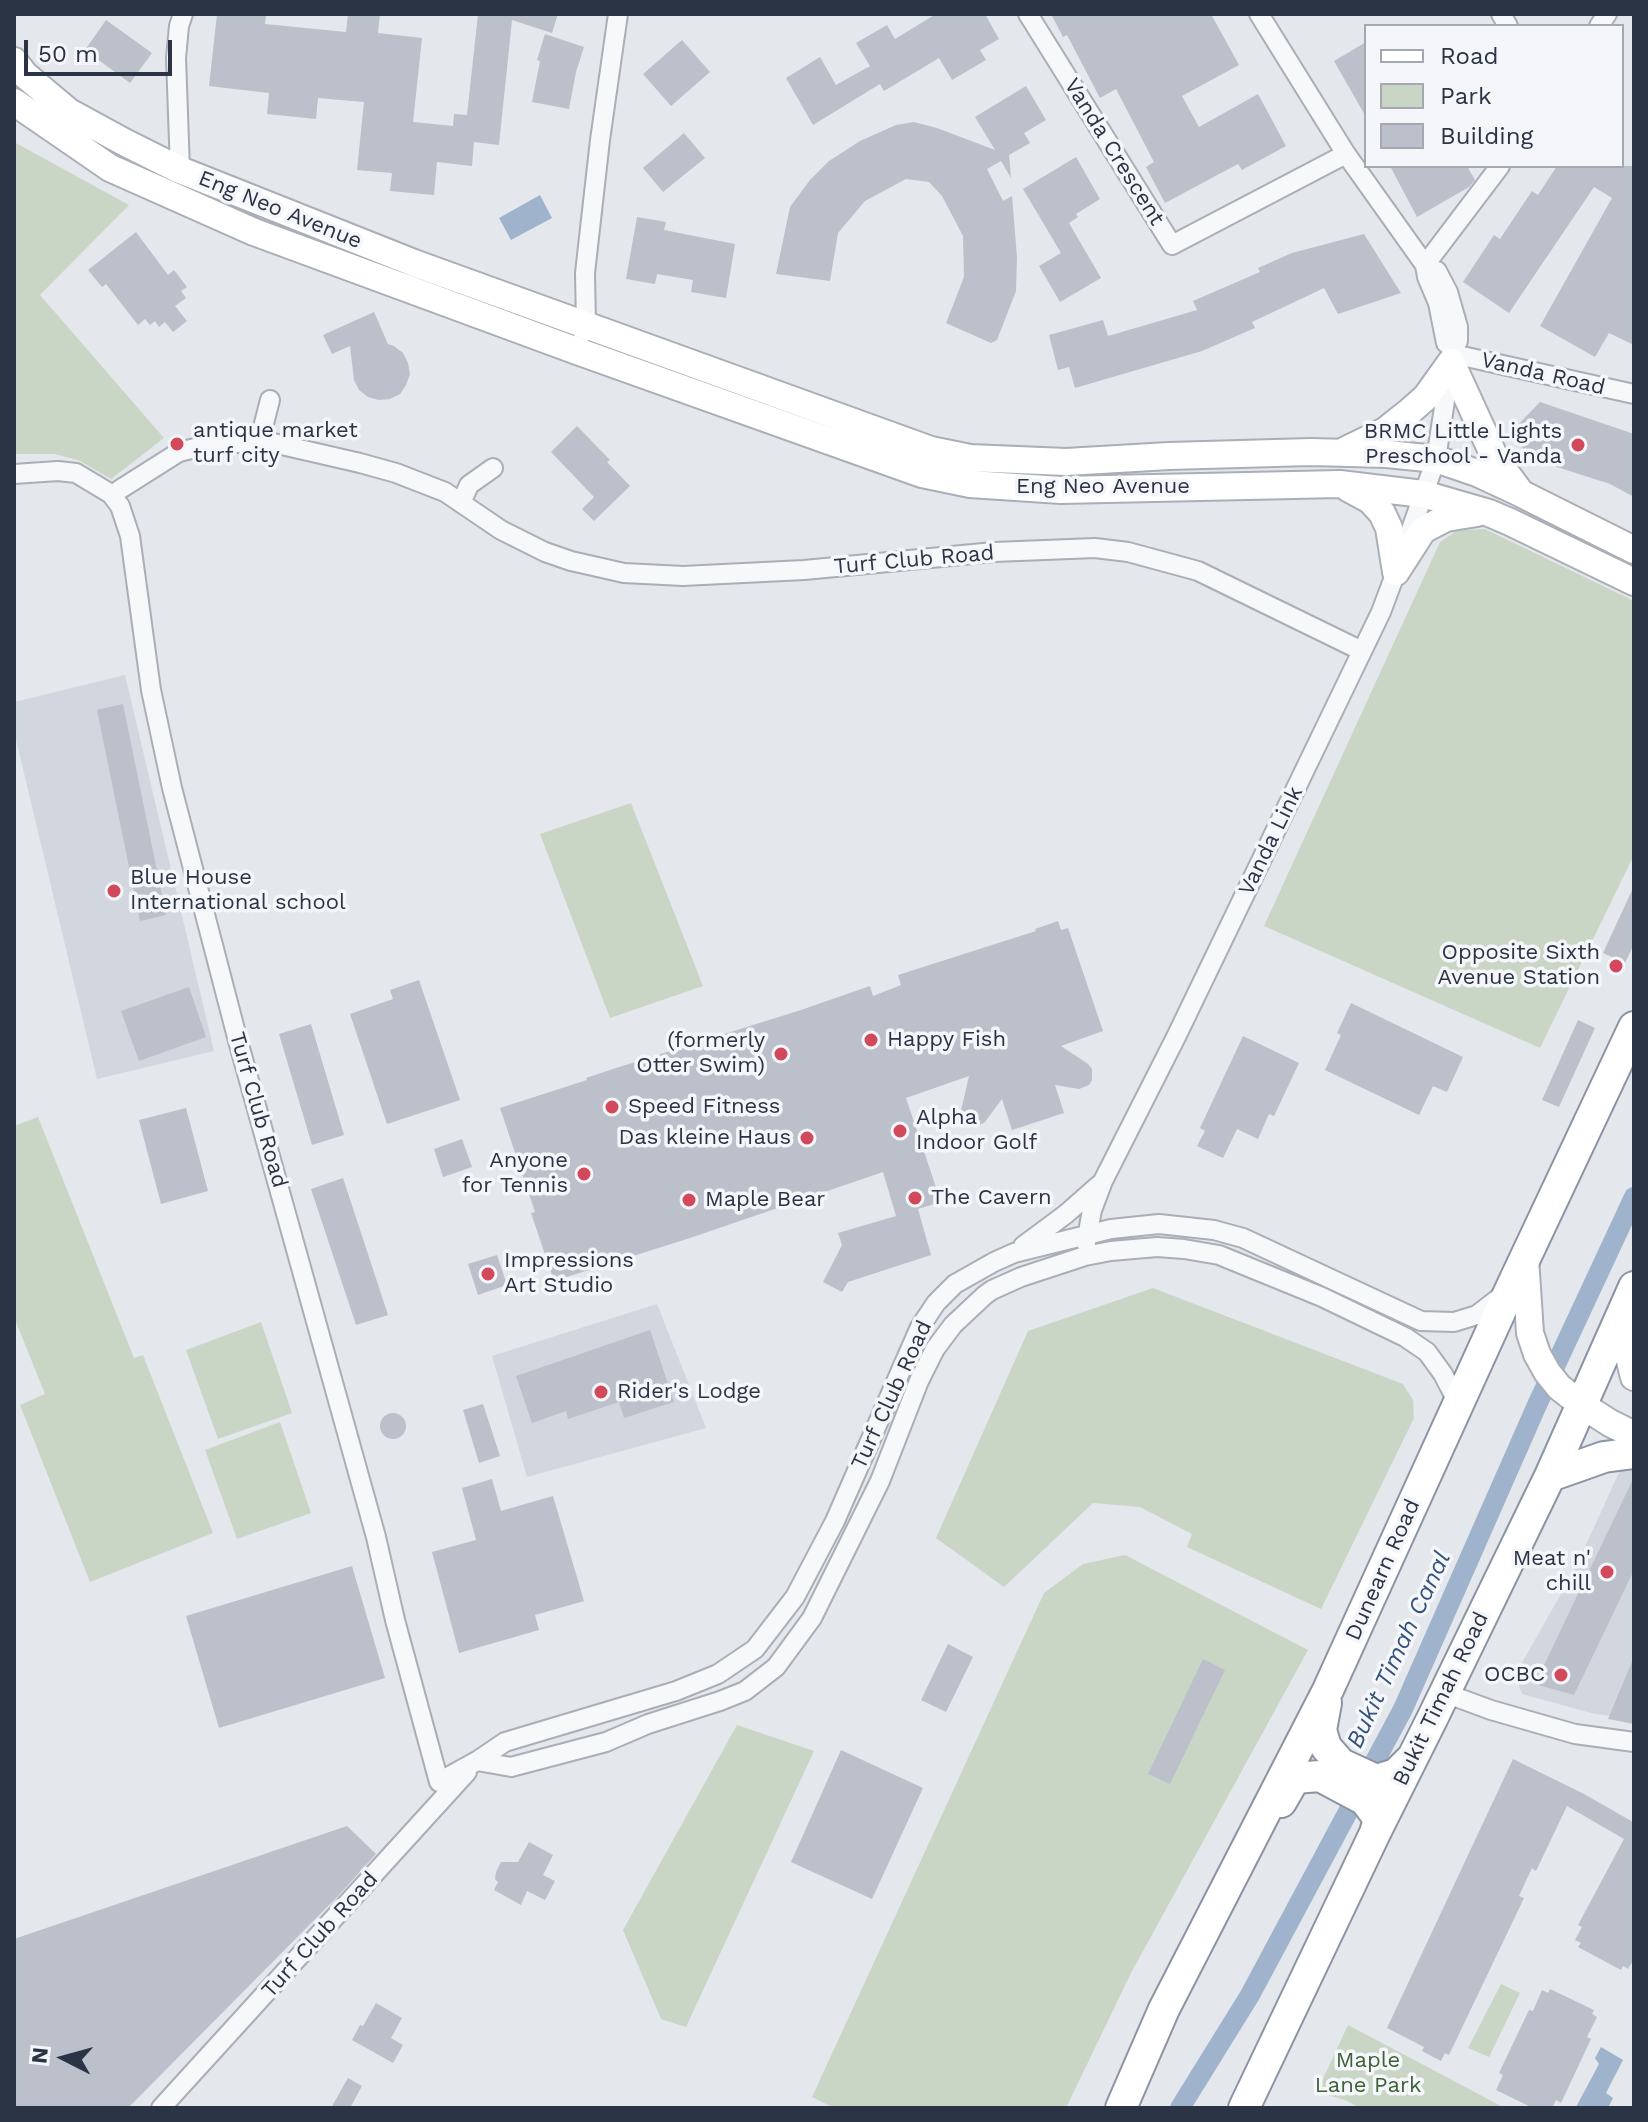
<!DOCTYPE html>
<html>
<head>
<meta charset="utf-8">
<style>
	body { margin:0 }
	#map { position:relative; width:1648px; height:2122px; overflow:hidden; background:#e4e7ec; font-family:"Work Sans",sans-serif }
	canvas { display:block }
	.frame { position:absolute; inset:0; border:16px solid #2b3445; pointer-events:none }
	.legend { position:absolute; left:1364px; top:24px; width:260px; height:144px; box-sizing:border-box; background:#f4f6f9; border:2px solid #a4a8b1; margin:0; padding:10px 14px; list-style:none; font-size:24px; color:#2b3445 }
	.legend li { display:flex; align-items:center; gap:16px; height:40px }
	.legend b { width:40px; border:2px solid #a4a8b1 }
	.north { position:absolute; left:24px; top:2018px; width:80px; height:80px; -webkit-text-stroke:6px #f4f6f9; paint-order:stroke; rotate:276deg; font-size:22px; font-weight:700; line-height:32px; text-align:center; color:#2b3445 }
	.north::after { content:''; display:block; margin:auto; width:28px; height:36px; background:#2b3445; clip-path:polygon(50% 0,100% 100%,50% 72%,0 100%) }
	.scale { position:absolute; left:24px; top:40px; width:148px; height:36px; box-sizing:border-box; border:4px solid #2b3445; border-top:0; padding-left:10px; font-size:24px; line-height:28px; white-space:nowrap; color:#2b3445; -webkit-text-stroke:6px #f4f6f9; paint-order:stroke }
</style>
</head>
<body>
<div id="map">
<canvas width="1648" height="2122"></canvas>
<div class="frame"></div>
<ul class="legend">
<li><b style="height:10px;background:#fff"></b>Road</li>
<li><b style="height:22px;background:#c9d6c5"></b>Park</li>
<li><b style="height:22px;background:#bbc0ca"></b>Building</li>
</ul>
<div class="north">N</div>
<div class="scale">50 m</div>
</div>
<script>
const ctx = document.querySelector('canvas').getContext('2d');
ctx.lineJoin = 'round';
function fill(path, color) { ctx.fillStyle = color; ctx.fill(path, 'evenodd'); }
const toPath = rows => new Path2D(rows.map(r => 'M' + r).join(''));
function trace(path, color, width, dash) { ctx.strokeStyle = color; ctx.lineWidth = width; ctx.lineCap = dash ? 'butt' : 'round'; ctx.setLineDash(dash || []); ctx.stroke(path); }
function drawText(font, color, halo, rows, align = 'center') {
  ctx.font = font + ' "Work Sans",sans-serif'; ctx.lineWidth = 7; ctx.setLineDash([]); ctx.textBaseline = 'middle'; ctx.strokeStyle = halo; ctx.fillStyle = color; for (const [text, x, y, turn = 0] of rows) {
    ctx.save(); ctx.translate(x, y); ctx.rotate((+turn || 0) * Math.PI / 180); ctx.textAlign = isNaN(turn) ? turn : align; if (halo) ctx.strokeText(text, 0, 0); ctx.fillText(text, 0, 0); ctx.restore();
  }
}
fill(toPath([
	[125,675,214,1051,97,1079,14,731,14,702],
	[657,1304,706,1428,527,1477,492,1356],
	[1627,1455,1634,1459,1634,1719,1595,1714,1522,1694,1515,1675,1574,1571]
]), '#d2d6de');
fill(toPath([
	[14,142,129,205,40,295,164,438,111,479,78,460,54,454,14,454],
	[1485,529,1634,601,1634,855,1540,1048,1264,926,1440,542,1458,530],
	[631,803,703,986,610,1018,540,834],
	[38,1117,134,1358,143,1355,213,1533,90,1582,20,1405,45,1394,14,1317,14,1126],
	[1153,1288,1403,1384,1413,1400,1414,1418,1321,1609,1187,1547,1192,1534,1140,1507,1093,1503,1004,1587,936,1538,1028,1331],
	[261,1322,292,1413,218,1439,186,1350],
	[280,1422,311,1513,237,1539,205,1450],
	[1125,1555,1308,1650,1131,1973,1066,2108,834,2108,812,2097,1044,1593,1083,1564],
	[737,1725,814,1751,686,2027,661,2019,623,1930],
	[1501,1984,1520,1993,1489,2057,1468,2048],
	[1348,2025,1505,2108,1360,2108,1345,2100,1317,2092]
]), '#c9d6c5');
fill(toPath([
	[540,195,552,218,511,240,499,218],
	[1601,2047,1623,2060,1606,2093,1613,2098,1608,2108,1577,2108,1576,2107,1599,2064,1595,2058]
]), '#9fb4cc');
trace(toPath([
	[1180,2108,1250,1995,1403,1709,1537,1405,1634,1197]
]), '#9fb4cc', 20);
fill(toPath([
	[217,14,266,14,265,24,346,32,348,14,380,14,378,33,422,38,413,122,453,126,454,114,467,115,478,14,558,14,552,33,512,20,499,145,474,142,472,166,437,162,434,195,390,191,392,173,357,170,364,102,318,98,316,119,267,114,269,93,209,86],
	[936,14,985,14,999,39,980,50,986,60,952,80,939,58,884,91,880,84,813,125,786,78,820,57,836,85,870,66,856,43,887,25,895,39],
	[1051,14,1211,14,1239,65,1182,96,1199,127,1258,94,1286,146,1242,170,1238,164,1165,203,1146,167,1154,162,1116,89,1100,98,1067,35,1063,37],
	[106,20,152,53,130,83,85,50],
	[545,34,584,47,576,72,569,109,532,102,540,61,537,60],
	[682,40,710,72,671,106,643,74],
	[1366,42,1366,117,1334,61],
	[1026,86,1046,120,1024,133,1030,143,1009,155,1011,178,1001,161,987,169,1003,201,1012,196,1017,257,1016,291,997,340,991,343,946,323,964,277,963,236,942,196,929,182,906,179,865,201,838,233,830,281,776,274,790,207,810,180,829,161,860,141,896,125,914,122,937,128,995,150,975,117],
	[684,133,705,158,663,192,643,168],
	[1076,157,1100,199,1076,214,1078,217,1069,223,1101,278,1060,302,1039,266,1061,253,1023,189],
	[1390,166,1467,166,1475,180,1469,187,1417,217],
	[1557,166,1634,166,1634,345,1609,333,1595,357,1540,326,1612,198,1594,187,1509,313,1463,282,1494,235,1500,239,1532,191,1538,195],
	[637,217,666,222,664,230,735,244,726,298,691,292,693,280,657,274,655,284,626,279],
	[136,232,168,275,174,270,187,287,181,291,186,298,175,306,187,321,173,332,165,322,159,327,155,321,150,325,145,319,138,325,106,284,102,287,88,270],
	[1364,234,1401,293,1338,314,1324,288,1252,322,1255,328,1202,351,1075,388,1069,367,1058,370,1049,335,1103,320,1108,336,1197,310,1193,301,1260,272,1258,268,1292,253],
	[374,312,388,344,394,346,403,353,408,363,410,374,406,385,400,394,390,399,379,400,368,397,359,390,354,380,350,346,332,354,323,335],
	[1540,402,1634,434,1634,497,1610,484,1526,457,1514,429],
	[577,426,610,460,607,462,630,486,594,521,582,509,594,497,551,452],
	[123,704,166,915,140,921,97,710],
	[1634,886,1634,944,1625,963,1603,953],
	[1058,921,1061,930,1068,928,1103,1031,1061,1046,1088,1064,1092,1069,1092,1080,1089,1085,1079,1089,1055,1085,1064,1113,1012,1130,1002,1099,985,1122,980,1125,969,1125,965,1121,961,1111,969,1076,906,1098,941,1202,918,1209,931,1255,848,1282,842,1292,823,1282,842,1245,838,1233,896,1216,883,1172,690,1238,554,1281,531,1213,535,1212,500,1108,587,1080,586,1078,616,1068,801,1010,870,986,873,996,901,985,898,975,1036,931,1035,929],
	[419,980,460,1100,387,1124,350,1014,393,999,390,990],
	[189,987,206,1037,139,1061,121,1011],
	[1351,1003,1463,1057,1447,1092,1433,1086,1419,1115,1325,1070,1341,1035,1337,1033],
	[1578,1020,1595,1028,1559,1107,1542,1100],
	[311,1024,344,1135,312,1145,279,1034],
	[1243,1036,1299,1063,1274,1116,1269,1114,1258,1139,1237,1129,1223,1158,1197,1146,1205,1131,1200,1128],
	[186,1108,208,1191,161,1204,139,1120],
	[462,1139,472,1167,443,1177,434,1149],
	[343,1178,388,1315,356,1325,311,1189],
	[497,1255,507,1285,478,1295,468,1264],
	[650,1330,674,1402,624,1418,619,1402,568,1419,566,1411,532,1423,516,1376],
	[483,1404,500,1456,479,1463,463,1410],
	'380 1426a13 13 0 1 1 26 0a13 13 0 1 1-26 0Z',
	[1634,1477,1634,1570,1574,1695,1535,1684],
	[492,1479,501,1511,553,1496,584,1601,535,1615,539,1630,459,1653,432,1552,476,1540,462,1488],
	[352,1566,385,1678,219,1728,186,1616],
	[948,1644,973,1657,946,1712,921,1700],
	[1634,1657,1634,1724,1608,1719],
	[1203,1659,1225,1670,1170,1784,1148,1774],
	[841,1750,923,1788,872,1899,791,1862],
	[1513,1759,1584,1794,1633,1822,1634,1821,1634,1959,1628,1969,1623,1966,1621,1970,1578,1947,1581,1943,1575,1940,1582,1927,1578,1925,1624,1839,1567,1806,1536,1871,1532,1868,1519,1896,1524,1898,1449,2055,1445,2053,1441,2061,1422,2051,1424,2047,1387,2028],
	[347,1826,376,1854,338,1896,128,2108,14,2108,14,1939],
	[529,1842,553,1855,543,1875,555,1881,545,1900,527,1891,521,1905,494,1890,498,1882,495,1879,496,1872,501,1862,518,1862],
	[1550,1989,1594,2010,1592,2014,1597,2017,1587,2037,1591,2039,1561,2103,1556,2100,1552,2108,1533,2108,1496,2090,1503,2075,1499,2073,1529,2010,1533,2011,1542,1990,1548,1993],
	[376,2003,402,2018,391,2038,403,2045,393,2063,352,2040,360,2025,363,2026],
	[348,2078,362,2086,350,2108,331,2108]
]), '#bbc0ca');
const minor = toPath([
	[1028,14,1172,245,1346,154],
	[1259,14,1346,154,1425,265,1427,277,1438,303,1446,343,1453,349],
	[1501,14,1508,26],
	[1599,26,1607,14],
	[180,170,176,58,179,26,183,14],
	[1425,265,1500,166],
	[583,333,586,325,585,273,600,140,618,14],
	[1453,354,1634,394],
	[259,443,270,400],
	[14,474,58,471,76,473,111,494,120,506,130,536,151,690,172,788,238,1041,376,1537,395,1620,439,1782,477,1761,505,1742,676,1691,718,1674,755,1649,795,1597,835,1521,920,1327,936,1303,955,1284,994,1262,1014,1253,1111,1229,1159,1224,1214,1230,1243,1238,1421,1321,1454,1322,1477,1315,1503,1295],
	[119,490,179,452,215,443,273,443,360,463,396,473,445,492,501,530,545,552,571,561,624,573,683,576,804,570,994,552,1095,548,1128,552,1198,571,1362,651],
	[461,503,469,485,493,468],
	[1086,1243,1092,1210,1103,1181,1176,1037,1339,699,1381,612,1396,572,1436,459,1453,349,1458,341,1458,327,1448,292,1437,271,1427,269],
	[1023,1246,1066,1214,1099,1185],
	[1445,1693,1491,1710,1575,1734,1634,1742],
	[477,1761,511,1767,606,1742,648,1724,720,1701,745,1691,776,1667,812,1618,880,1481,919,1381,935,1349,953,1325,985,1295,992,1290,1021,1277,1085,1256,1111,1251,1157,1247,1184,1249,1219,1255,1322,1297,1405,1337,1427,1352,1443,1374,1459,1405],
	[161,2108,467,1772]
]);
const secondary = toPath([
	[14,61,25,75,69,112,124,142,180,170,414,263,931,450,970,458,1066,462,1169,456,1311,452,1387,454,1436,459,1477,473,1520,493,1634,550],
	[14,102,110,168,254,232,577,351,922,474,970,484,1061,490,1340,484,1423,494,1489,513,1510,522,1634,582],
	[1451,362,1495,458,1520,492],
	[1346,450,1385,431,1409,412,1426,397,1451,362],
	[1348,488,1370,500,1382,513,1389,528,1396,572],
	[1396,572,1423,530,1446,518,1477,513],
	[1525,1258,1530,1333,1537,1354,1547,1372,1559,1387,1582,1405,1610,1423,1634,1435],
	[1626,1306,1630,1361,1634,1377]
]);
const trunk = toPath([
	[1550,1476,1604,1457,1634,1453],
	[1326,1703,1321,1730,1326,1747,1341,1764,1376,1780,1396,1774,1411,1759],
	[1281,1802,1295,1778,1320,1776,1365,1800,1379,1819,1375,1833],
	[1121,2108,1164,2009,1328,1690,1511,1288,1634,1027],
	[1244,2108,1375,1833,1432,1719,1550,1476,1634,1287]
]);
trace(minor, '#a9aeb7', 22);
trace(secondary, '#a9aeb7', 30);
trace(trunk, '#8b94a3', 34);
trace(minor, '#f7f8fa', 18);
trace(secondary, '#fff', 26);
trace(trunk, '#fff', 30);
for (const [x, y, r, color] of [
	[177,444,8,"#d1495b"],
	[1578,445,8,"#d1495b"],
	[114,891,8,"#d1495b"],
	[1616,966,8,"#d1495b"],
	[871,1040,8,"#d1495b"],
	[781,1054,8,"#d1495b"],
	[612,1107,8,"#d1495b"],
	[900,1131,8,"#d1495b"],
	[807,1138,8,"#d1495b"],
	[584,1174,8,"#d1495b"],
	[915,1198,8,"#d1495b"],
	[689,1200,8,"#d1495b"],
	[488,1274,8,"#d1495b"],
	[601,1392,8,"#d1495b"],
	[1607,1572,8,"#d1495b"],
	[1561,1675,8,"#d1495b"]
]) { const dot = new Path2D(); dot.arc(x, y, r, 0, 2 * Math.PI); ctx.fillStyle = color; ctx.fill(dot); trace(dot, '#f4f6f9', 3); }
drawText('22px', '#2b3445', '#f4f6f9', [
	["Vanda Crescent",1114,152,58],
	["Eng Neo Avenue",280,210,22],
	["Vanda Road",1543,374,13],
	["Eng Neo Avenue",1103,487],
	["Turf Club Road",914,560,-5],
	["Vanda Link",1271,841,-64],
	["Turf Club Road",258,1110,74],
	["Turf Club Road",892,1395,-65],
	["Dunearn Road",1383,1570,-66],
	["Bukit Timah Road",1441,1699,-64],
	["Turf Club Road",320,1935,-48]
]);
drawText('22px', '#2b3445', '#f4f6f9', [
	["antique market",193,431],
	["turf city",193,456],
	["BRMC Little Lights",1562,432,"right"],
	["Preschool - Vanda",1562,457,"right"],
	["Blue House",130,878],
	["International school",130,903],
	["Opposite Sixth",1600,953,"right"],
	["Avenue Station",1600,978,"right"],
	["Happy Fish",887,1040],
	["(formerly",765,1041,"right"],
	["Otter Swim)",765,1066,"right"],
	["Speed Fitness",628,1107],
	["Alpha",916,1118],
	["Indoor Golf",916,1143],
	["Das kleine Haus",791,1138,"right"],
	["Anyone",568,1161,"right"],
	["for Tennis",568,1186,"right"],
	["The Cavern",931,1198],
	["Maple Bear",705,1200],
	["Impressions",504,1261],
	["Art Studio",504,1286],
	["Rider's Lodge",617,1392],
	["Meat n'",1591,1559,"right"],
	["chill",1591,1584,"right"],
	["OCBC",1545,1675,"right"]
], 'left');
drawText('22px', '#3f6138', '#f4f6f9', [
	["Maple",1368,2061],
	["Lane Park",1368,2086]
]);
drawText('italic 24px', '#34527a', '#f4f6f9', [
	["Bukit Timah Canal",1399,1650,-65]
]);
</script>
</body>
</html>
